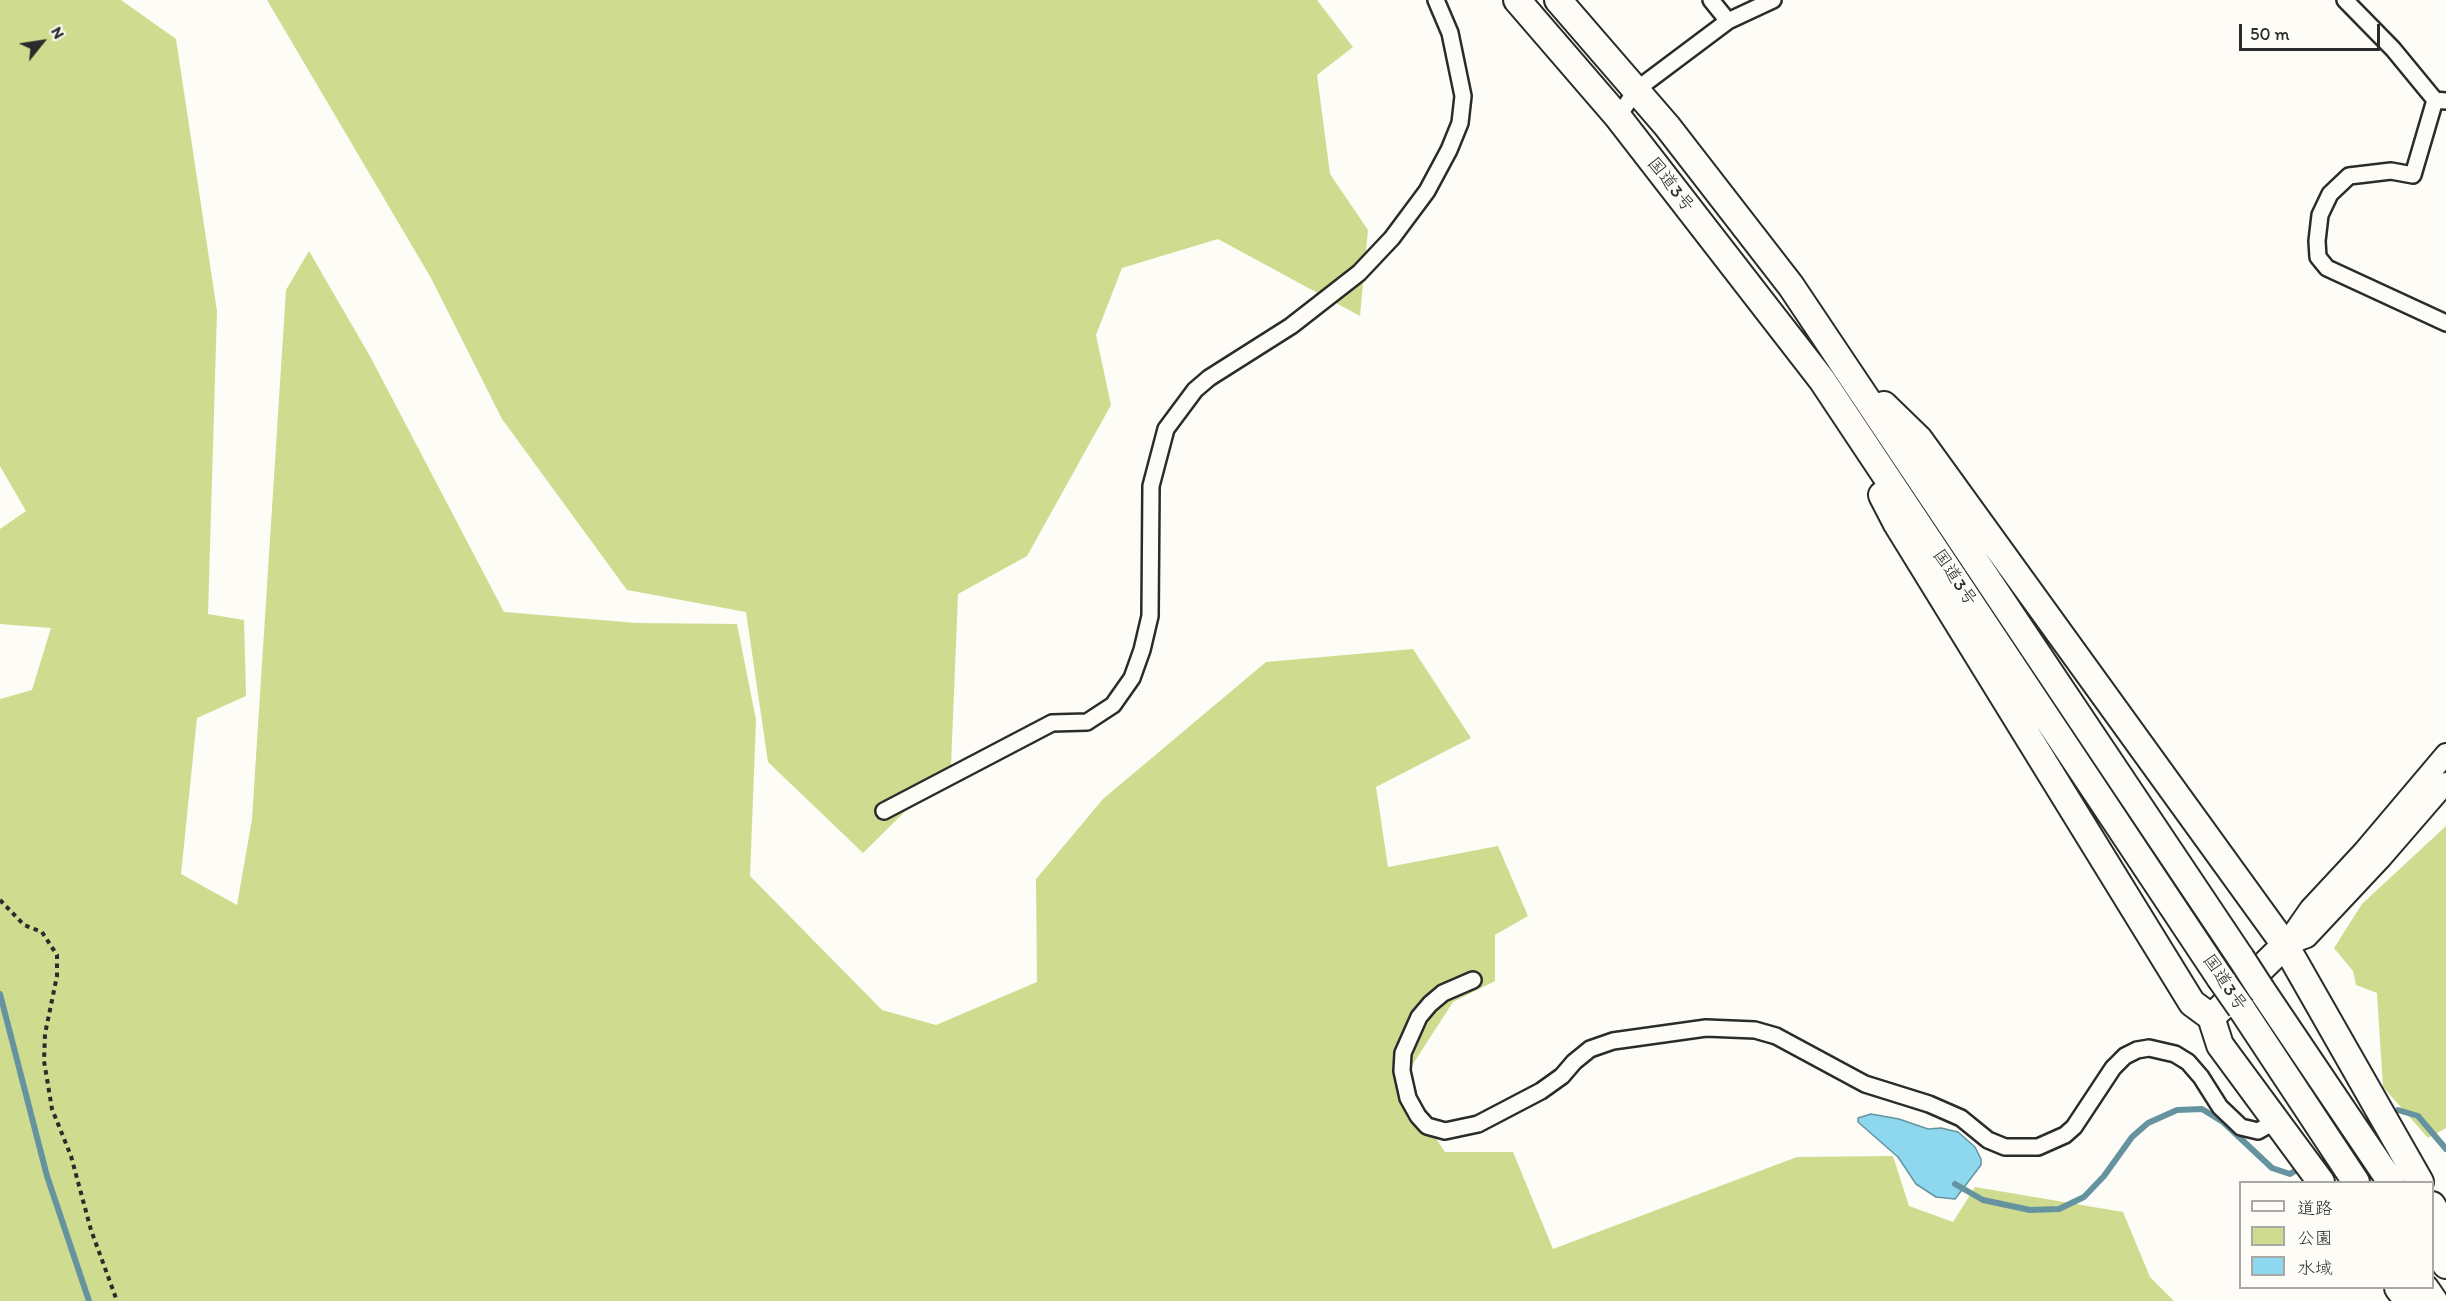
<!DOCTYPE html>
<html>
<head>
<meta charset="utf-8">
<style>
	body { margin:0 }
	#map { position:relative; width:2446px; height:1301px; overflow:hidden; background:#fdfcf7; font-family:Itim,"Klee One",sans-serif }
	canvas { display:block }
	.legend { position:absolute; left:2239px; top:1181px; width:195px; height:108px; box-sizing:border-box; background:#fdfcf7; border:2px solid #a9a8a5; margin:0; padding:8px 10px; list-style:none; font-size:18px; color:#2b2b2b }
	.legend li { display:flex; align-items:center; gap:12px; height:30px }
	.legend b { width:30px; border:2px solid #a9a8a5 }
	.north { position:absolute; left:12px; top:12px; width:60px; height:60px; -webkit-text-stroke:4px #fdfcf7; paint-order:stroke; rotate:60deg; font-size:16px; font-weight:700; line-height:24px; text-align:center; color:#2b2b2b }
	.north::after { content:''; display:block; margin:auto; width:21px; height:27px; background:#2b2b2b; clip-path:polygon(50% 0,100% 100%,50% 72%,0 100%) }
	.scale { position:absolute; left:2239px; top:24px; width:141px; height:27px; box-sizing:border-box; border:3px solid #2b2b2b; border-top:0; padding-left:8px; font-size:18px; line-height:21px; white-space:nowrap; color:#2b2b2b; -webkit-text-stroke:4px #fdfcf7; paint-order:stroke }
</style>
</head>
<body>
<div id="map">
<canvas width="2446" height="1301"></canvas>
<ul class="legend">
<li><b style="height:8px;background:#fdfcf7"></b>道路</li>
<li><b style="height:16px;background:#cfdb8e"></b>公園</li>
<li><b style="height:16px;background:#8dd8ee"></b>水域</li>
</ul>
<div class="north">N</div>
<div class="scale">50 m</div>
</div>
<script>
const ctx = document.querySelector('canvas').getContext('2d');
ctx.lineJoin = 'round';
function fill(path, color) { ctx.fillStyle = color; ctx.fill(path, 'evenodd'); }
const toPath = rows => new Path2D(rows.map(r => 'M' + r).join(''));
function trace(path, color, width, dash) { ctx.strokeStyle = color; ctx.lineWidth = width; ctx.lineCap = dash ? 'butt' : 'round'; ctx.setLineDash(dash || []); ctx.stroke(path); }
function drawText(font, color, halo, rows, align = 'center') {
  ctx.font = font + ' Itim,"Klee One",sans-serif'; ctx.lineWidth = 6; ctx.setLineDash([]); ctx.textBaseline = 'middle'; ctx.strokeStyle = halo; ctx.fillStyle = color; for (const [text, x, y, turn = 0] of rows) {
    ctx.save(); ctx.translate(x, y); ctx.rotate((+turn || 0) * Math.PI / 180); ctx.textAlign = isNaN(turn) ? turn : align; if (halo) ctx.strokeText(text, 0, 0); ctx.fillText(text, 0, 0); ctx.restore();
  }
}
fill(toPath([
	[0,0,121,0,176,39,217,311,208,614,244,620,246,696,197,718,181,874,237,905,252,819,286,290,309,251,371,358,504,612,636,623,737,624,756,720,750,876,882,1010,936,1025,1037,982,1036,879,1103,799,1266,662,1413,649,1471,738,1376,787,1388,867,1498,846,1528,916,1495,935,1495,981,1453,1002,1400,1084,1445,1152,1513,1152,1553,1249,1797,1157,1893,1156,1909,1206,1953,1222,1975,1187,2123,1212,2150,1277,2174,1301,0,1301,0,699,32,690,51,628,0,624,0,529,26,511,0,466],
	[267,0,1317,0,1353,47,1317,75,1330,174,1368,230,1360,316,1218,239,1122,268,1096,335,1111,405,1027,556,958,594,951,766,863,853,768,762,746,612,627,590,502,419,431,278],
	[2446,826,2446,1128,2428,1138,2383,1087,2377,993,2356,985,2353,971,2334,948,2362,904]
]), '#cfdb8e');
const water = toPath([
	[1871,1114,1899,1119,1928,1129,1941,1128,1958,1132,1975,1147,1981,1159,1981,1165,1955,1199,1936,1197,1916,1184,1898,1157,1858,1122,1858,1118,1871,1114]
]);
fill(water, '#8dd8ee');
trace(water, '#6693a0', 1.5);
trace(toPath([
	[0,994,47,1176,89,1301],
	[2398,1110,2418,1116,2446,1149],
	[1955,1184,1983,1200,2030,1210,2059,1209,2084,1197,2104,1176,2132,1137,2148,1123,2177,1110,2202,1109,2223,1122,2272,1168,2290,1174,2295,1171]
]), '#6693a0', 6);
const minor = toPath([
	[1711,0,1728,21],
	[2345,0,2393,49,2435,100,2446,101],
	[2435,100,2413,175,2391,171,2349,176,2330,194,2320,215,2317,241,2318,257,2327,268,2446,323],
	[1618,117,1636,90,1728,21,1773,0],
	[884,811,1052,723,1087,722,1113,705,1132,678,1142,650,1150,616,1151,486,1166,429,1195,390,1209,378,1291,326,1359,273,1392,238,1427,191,1449,150,1460,123,1463,96,1450,33,1436,0],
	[1473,980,1443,993,1430,1004,1419,1017,1403,1053,1402,1071,1408,1098,1418,1116,1427,1126,1445,1131,1478,1124,1541,1091,1562,1076,1574,1062,1590,1049,1613,1041,1706,1028,1755,1030,1776,1036,1865,1084,1929,1104,1961,1118,1988,1140,2005,1147,2038,1147,2065,1135,2074,1127,2113,1068,2125,1056,2137,1050,2149,1048,2175,1054,2188,1062,2201,1077,2220,1107,2241,1127,2258,1131,2276,1121]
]);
const tertiary = toPath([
	[2288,944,2307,937,2382,857,2446,783],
	[2285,945,2310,909,2364,851,2446,754]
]);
const trunk = toPath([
	[1517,0,1618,117,1822,380,2220,978],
	[1558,0,1667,126,1791,286,2241,958],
	[1884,405,1919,439,2285,945,2420,1182],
	[1882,495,1897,524,2192,1003,2211,1017,2220,1045,2321,1182],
	[2261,989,2391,1182],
	[2241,1008,2356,1182],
	[2217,1012,2285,945],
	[2432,1205,2446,1229],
	[2432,1245,2446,1265],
	[2398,1288,2408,1301],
	[2425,1288,2434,1301]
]);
trace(minor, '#2b2b2b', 20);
trace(tertiary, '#2b2b2b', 24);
trace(trunk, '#2b2b2b', 30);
trace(toPath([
	[0,900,24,925,42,932,57,955,57,976,45,1034,44,1061,52,1109,71,1156,91,1230,117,1301]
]), '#2b2b2b', 4, [4.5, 4.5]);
trace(minor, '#fdfcf7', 15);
trace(tertiary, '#fdfcf7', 20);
trace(trunk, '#fdfcf7', 26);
const trunkBridge = toPath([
	[2241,958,2261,989],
	[2220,978,2241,1008]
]);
trace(trunkBridge, '#2b2b2b', 30, []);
trace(trunkBridge, '#fdfcf7', 26);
drawText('18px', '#2b2b2b', '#fdfcf7', [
	["国道3号",1670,185,52],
	["国道3号",1954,578,56],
	["国道3号",2224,983,56]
]);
</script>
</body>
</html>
